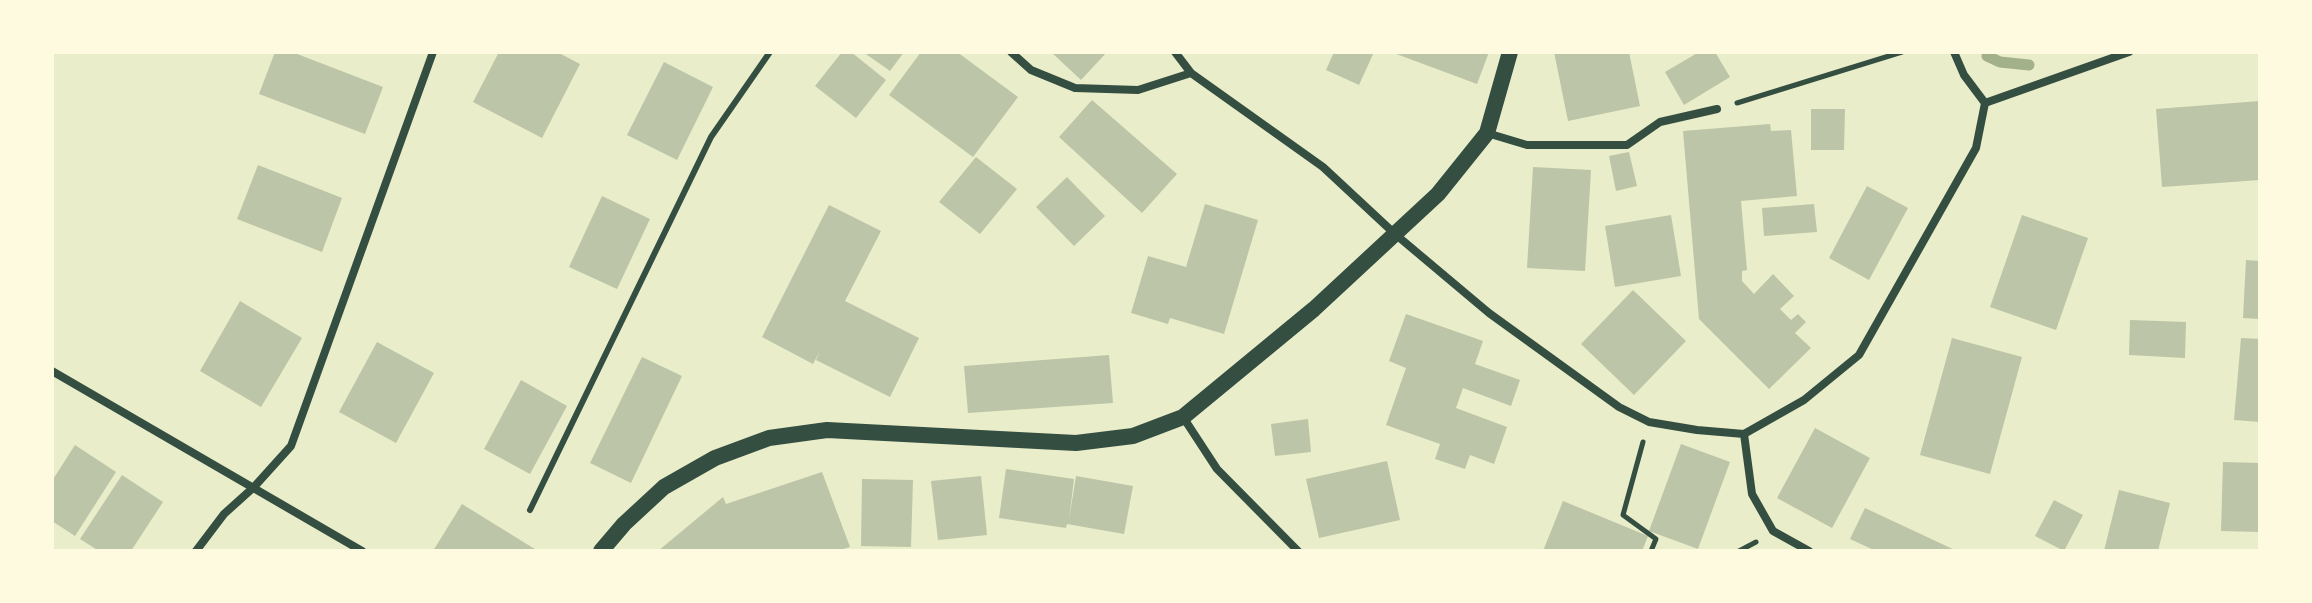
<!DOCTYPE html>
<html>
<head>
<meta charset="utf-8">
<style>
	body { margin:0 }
	#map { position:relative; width:2312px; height:603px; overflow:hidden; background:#e9edc9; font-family:Ubuntu,sans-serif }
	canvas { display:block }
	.frame { position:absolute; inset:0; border:54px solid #fefae0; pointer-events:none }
</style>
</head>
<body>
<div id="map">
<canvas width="2312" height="603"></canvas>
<div class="frame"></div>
</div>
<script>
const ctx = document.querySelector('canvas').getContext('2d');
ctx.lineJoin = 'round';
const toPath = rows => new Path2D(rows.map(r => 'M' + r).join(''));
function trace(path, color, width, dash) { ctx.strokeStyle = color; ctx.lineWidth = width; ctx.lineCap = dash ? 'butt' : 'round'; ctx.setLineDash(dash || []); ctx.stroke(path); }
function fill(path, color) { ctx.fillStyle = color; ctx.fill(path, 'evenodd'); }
trace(toPath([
	[1987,56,2000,62,2029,65]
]), '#a3b18a', 11);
fill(toPath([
	[275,52,292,52,383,87,365,134,259,94],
	[499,52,557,52,580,64,542,138,473,102],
	[842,52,851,52,886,80,856,118,815,86],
	[863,52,904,52,890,71],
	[921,52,957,52,1018,97,973,157,889,95],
	[1051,52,1107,52,1081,80],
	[1334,52,1374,52,1359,85,1326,70],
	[1391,52,1489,52,1477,84],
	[1554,52,1629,52,1640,106,1568,121],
	[1699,52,1715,52,1730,77,1684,105,1665,72],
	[664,62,713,87,677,160,627,135],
	[1092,100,1177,174,1142,213,1059,137],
	[2260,101,2260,180,2162,187,2156,109],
	[1811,109,1845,109,1844,150,1811,150],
	[1770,124,1771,131,1791,130,1797,196,1741,201,1747,270,1742,271,1742,281,1754,294,1773,274,1794,296,1780,309,1791,320,1798,314,1806,322,1795,333,1811,348,1769,389,1699,319,1683,131],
	[1629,152,1637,186,1616,191,1609,156],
	[976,157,1017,189,980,234,939,202],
	[258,165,342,198,322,252,237,219],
	[1533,167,1591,170,1585,271,1527,268],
	[1067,177,1105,216,1074,246,1036,207],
	[1867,186,1908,208,1869,280,1829,258],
	[602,196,650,219,617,289,569,267],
	[1205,204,1258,220,1224,334,1170,318,1168,324,1131,313,1148,256,1186,267],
	[1814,204,1817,232,1764,236,1762,208],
	[829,205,881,231,845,301,919,338,890,397,816,360,820,351,813,364,762,337],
	[1671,215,1681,276,1615,287,1605,226],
	[2022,215,2088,238,2056,330,1990,307],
	[2246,260,2260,261,2260,319,2243,318],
	[1633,290,1686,341,1634,395,1581,344],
	[240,301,302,338,261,407,200,371],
	[1406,314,1483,341,1475,364,1520,380,1511,406,1463,388,1456,408,1507,427,1494,464,1470,455,1465,469,1435,459,1440,444,1386,425,1406,368,1389,361],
	[2130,320,2186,322,2185,358,2129,355],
	[1952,338,2022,357,1990,474,1920,455],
	[2241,338,2260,339,2260,422,2234,420],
	[377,342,434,373,396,443,339,412],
	[1109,355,1113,403,968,413,964,366],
	[642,357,682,376,631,483,590,463],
	[521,380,567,406,530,474,484,449],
	[1308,419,1311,452,1275,456,1271,424],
	[1815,428,1870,458,1832,528,1777,498],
	[1681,444,1730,462,1698,549,1649,531],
	[75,445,116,472,75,536,52,521,52,481],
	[1387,461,1400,520,1319,538,1306,479],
	[2223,462,2260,463,2260,532,2221,531],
	[1006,469,1074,479,1069,520,1076,476,1133,486,1124,534,1067,524,1066,528,999,518],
	[822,472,850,547,837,551,658,551,723,497,726,504],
	[122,475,163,502,131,551,99,551,80,539],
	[981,476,987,535,938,540,931,481],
	[862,479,913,480,911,547,861,546],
	[2119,490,2170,503,2158,551,2104,551],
	[2054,500,2083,515,2064,551,2035,536],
	[1563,501,1648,536,1642,551,1543,551],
	[462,504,538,551,433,551],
	[1865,508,1957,551,1876,551,1850,539]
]), '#bcc5a7');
trace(toPath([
	[1737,103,1902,52],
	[1643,442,1623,515,1656,539,1651,551],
	[1739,551,1756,542]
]), '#344e41', 5);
trace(toPath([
	[530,510,711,137,770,52]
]), '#344e41', 6);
trace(toPath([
	[1011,52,1031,70,1075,88,1138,90,1191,73,1323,167,1395,234,1489,313,1619,407,1649,422,1697,430,1744,434,1804,400,1859,355,1976,148,1985,103],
	[1175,52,1191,73],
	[1954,52,1964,75,1985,103],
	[1985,103,2129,52],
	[1487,133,1527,145,1627,145,1660,122,1717,109],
	[52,371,362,551],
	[1183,417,1217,469,1298,551],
	[1744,434,1752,494,1773,531,1809,551],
	[196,551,224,514,254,487,291,446,433,52]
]), '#344e41', 8);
trace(toPath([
	[601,551,624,524,664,487,715,458,769,438,827,430,1076,443,1133,436,1183,417,1314,309,1438,194,1487,133,1510,52]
]), '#344e41', 16);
</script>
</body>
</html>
